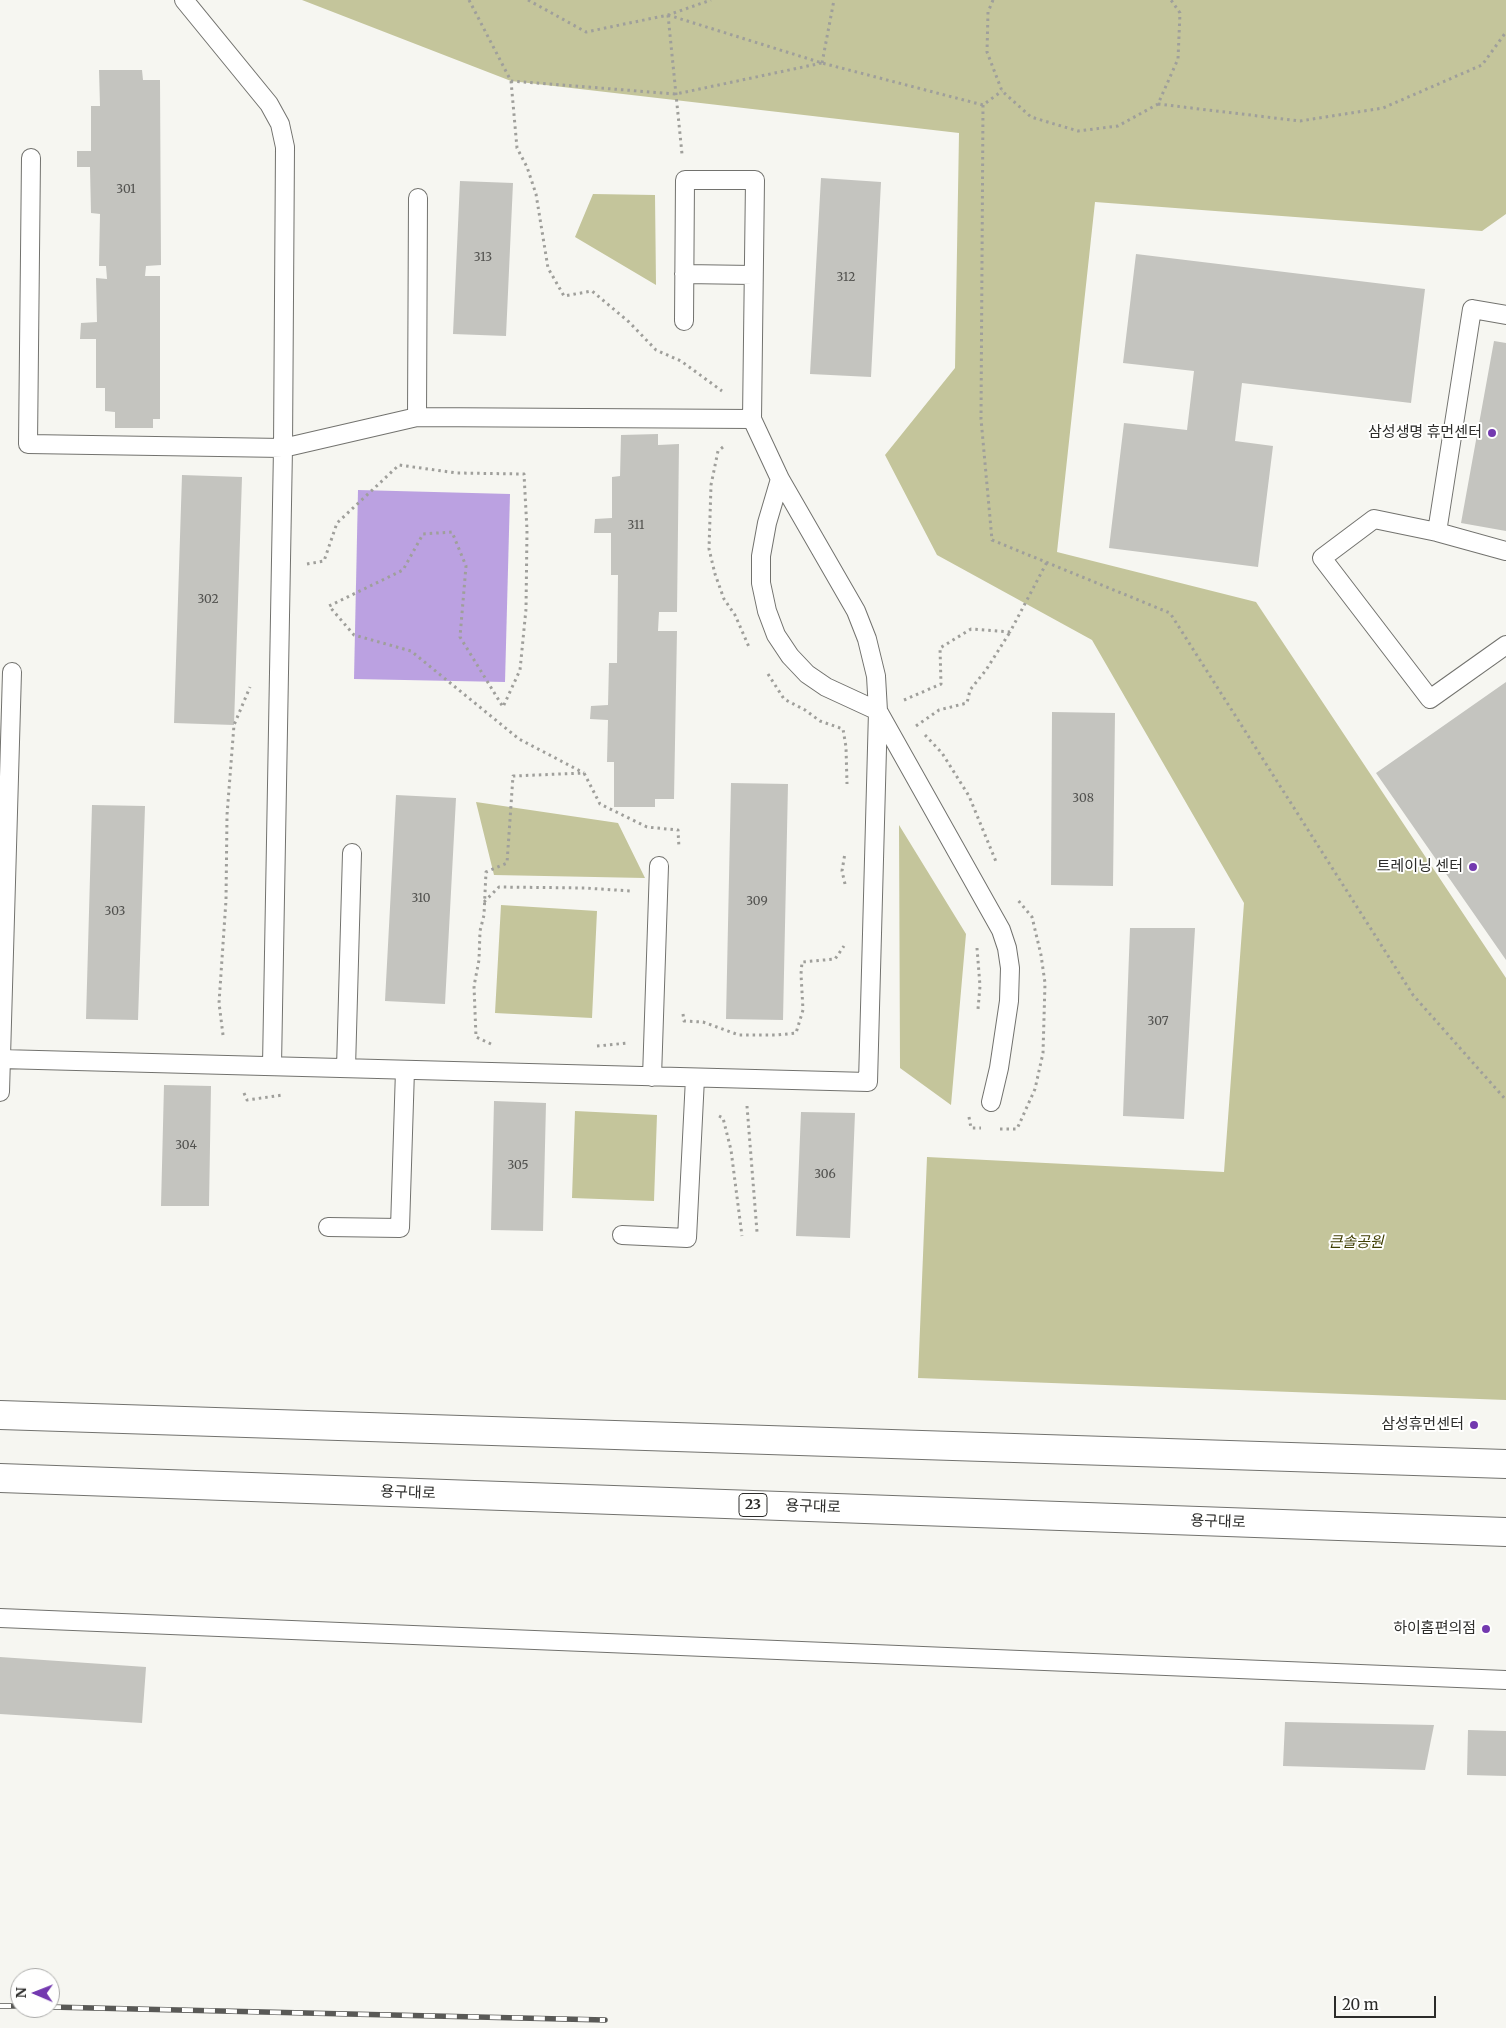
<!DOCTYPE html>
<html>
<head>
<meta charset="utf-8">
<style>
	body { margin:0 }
	#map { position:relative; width:1506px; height:2028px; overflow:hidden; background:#f6f6f1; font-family:Merriweather,serif }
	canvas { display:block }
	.north { position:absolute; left:10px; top:1968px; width:50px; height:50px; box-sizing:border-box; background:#fffffe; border:1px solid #ababa9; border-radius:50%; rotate:271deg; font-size:14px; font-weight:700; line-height:20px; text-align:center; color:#2c2c2a }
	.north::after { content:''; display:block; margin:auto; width:18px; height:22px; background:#7339af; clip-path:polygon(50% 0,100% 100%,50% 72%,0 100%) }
	.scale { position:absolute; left:1334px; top:1996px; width:102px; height:22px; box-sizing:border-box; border:2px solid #2c2c2a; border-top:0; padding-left:6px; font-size:15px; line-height:18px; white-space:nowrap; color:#2c2c2a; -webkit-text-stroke:4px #fffffe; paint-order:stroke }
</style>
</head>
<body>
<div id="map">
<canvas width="1506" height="2028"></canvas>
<div class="north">N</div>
<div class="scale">20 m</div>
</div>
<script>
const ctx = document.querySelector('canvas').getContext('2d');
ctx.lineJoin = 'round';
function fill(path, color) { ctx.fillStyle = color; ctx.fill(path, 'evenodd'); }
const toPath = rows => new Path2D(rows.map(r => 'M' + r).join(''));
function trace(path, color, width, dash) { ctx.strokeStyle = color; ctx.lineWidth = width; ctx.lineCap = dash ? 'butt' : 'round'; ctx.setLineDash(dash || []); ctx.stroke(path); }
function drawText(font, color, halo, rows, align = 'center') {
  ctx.font = font + ' Merriweather,"Noto Sans KR",serif'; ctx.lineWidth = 4; ctx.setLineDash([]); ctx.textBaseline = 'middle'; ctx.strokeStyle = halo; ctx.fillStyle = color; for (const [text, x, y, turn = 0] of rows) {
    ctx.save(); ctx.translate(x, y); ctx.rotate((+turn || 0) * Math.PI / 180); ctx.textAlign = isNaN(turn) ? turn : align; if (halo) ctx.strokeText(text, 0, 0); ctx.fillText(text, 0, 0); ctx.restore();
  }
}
fill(toPath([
	[302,0,1506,0,1506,214,1482,231,1095,202,1057,552,1256,602,1506,978,1506,1400,918,1378,927,1157,1224,1172,1244,903,1092,640,937,555,885,455,955,368,959,133,511,81],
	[593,194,655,195,656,285,575,237],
	[476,802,618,823,645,878,494,875],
	[899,825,966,934,951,1105,900,1068],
	[501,905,597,911,592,1018,495,1013],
	[575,1111,657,1115,654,1201,572,1198]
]), '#c4c59b');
fill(toPath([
	[358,490,510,494,505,682,354,679]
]), '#bba1e1');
fill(toPath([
	[99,70,142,70,143,80,160,80,161,265,146,266,145,276,160,276,160,419,153,419,153,428,115,428,115,412,105,411,105,388,96,388,96,339,80,339,81,323,97,322,96,278,107,279,106,266,99,266,100,214,91,213,90,167,77,167,77,151,91,151,91,106,100,106],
	[821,178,881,182,871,377,810,374],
	[460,181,513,183,506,336,453,334],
	[1136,254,1425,289,1411,403,1242,383,1235,441,1273,446,1258,567,1109,548,1124,423,1187,430,1194,371,1123,363],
	[1494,341,1506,343,1506,531,1461,523],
	[658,434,658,445,679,444,677,612,659,612,658,631,677,631,674,799,655,799,655,807,614,807,614,762,607,762,608,720,590,719,591,706,608,705,609,663,617,663,618,575,611,575,611,533,594,533,595,519,612,518,612,477,620,476,621,435],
	[182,475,242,477,234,725,174,723],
	[1506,682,1506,960,1376,773],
	[1052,712,1115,713,1113,886,1051,885],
	[731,783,788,784,783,1020,726,1019],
	[396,795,456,798,445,1004,385,1001],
	[92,805,145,806,138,1020,86,1019],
	[1130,928,1195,928,1184,1119,1123,1116],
	[164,1085,211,1086,209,1206,161,1206],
	[494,1101,546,1103,543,1231,491,1230],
	[801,1112,855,1113,850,1238,796,1236],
	[0,1657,146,1667,142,1723,0,1714],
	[1285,1722,1434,1725,1425,1770,1283,1766],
	[1468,1730,1506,1731,1506,1776,1467,1775]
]), '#c4c4bf');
const service = toPath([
	[184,0,269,104,280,124,285,147,283,448,272,1065],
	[684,274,753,275],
	[684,321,685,180,755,180,752,419],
	[417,417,418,198],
	[780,479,767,523,761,556,761,583,767,611,776,635,790,656,807,674,826,687,878,711,1001,930,1007,948,1010,968,1009,1001,999,1068,991,1102],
	[1437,532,1472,309,1506,315],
	[1506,551,1437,532,1374,519,1322,558,1430,699,1506,645],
	[1,1059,868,1082,878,711,876,676,867,639,856,611,780,479,752,419,417,417,283,448,28,444,31,158],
	[346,1068,352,853],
	[652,1077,659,866],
	[0,1092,12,672],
	[328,1227,400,1228,405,1070],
	[622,1235,687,1238,695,1078],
	[0,1618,1506,1680]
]);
const primary = toPath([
	[0,1415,1506,1464],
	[0,1478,1506,1532]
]);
trace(service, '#72726e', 20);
trace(primary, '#72726e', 30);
trace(toPath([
	[469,0,511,81,676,94,822,63],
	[528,0,586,32,668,15,711,0],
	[993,0,988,12,987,52,1002,91,1031,117,1078,131,1118,126,1158,104,1178,59,1180,13,1171,0],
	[668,15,822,63,983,105,1002,91],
	[668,15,682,154],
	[822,63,834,0],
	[511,81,517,148,527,167,536,194,548,268,564,296,592,291,629,322,656,350,681,361,722,391],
	[1158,104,1300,121,1383,108,1482,65,1506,32],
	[983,105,981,419,992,540,1170,613,1413,995,1506,1100],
	[723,447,718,451,711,485,709,549,715,574,724,599,735,615,749,647],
	[307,564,324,561,337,523,399,465,457,473,524,474,527,530,526,609,520,670,503,707,460,637,466,566,452,532,423,534,403,570,329,606,354,635,411,651,519,739,584,773],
	[768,674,784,699,805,710,820,721,843,729,846,747,847,784],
	[904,700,941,684,940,648,971,629,1010,632,1047,562],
	[916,726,939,710,967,703,970,690,986,670,1010,632],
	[925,735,942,753,969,796,997,864],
	[845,884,842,871,845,853],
	[484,902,499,887,585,888,631,891,631,892],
	[977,948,980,986,978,1009],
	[683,1014,684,1021,703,1022,739,1035,777,1035,796,1033,803,1010,801,974,802,962,835,959,844,946],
	[223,1035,219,1003,226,900,227,815,234,725,250,687],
	[491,1044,476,1037,474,986,479,960,480,931,484,915,486,872,507,863,513,776,584,773,600,804,647,827,678,830,679,848],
	[597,1046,628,1043],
	[244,1093,247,1100,283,1095],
	[747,1106,757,1232],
	[719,1116,723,1118,731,1150,742,1236],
	[969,1117,971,1128,981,1128],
	[1000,1129,1017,1129,1035,1089,1043,1053,1045,983,1041,955,1032,917,1017,899]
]), '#9f9f9b', 3, [2.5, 4]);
trace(service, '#fff', 18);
trace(primary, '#fff', 28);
const rail = toPath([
	[0,2006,20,2006],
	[50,2007,605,2020]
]);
trace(rail, '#595956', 5.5);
trace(rail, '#fffffe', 4, [11]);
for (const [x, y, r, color] of [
	[1492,433,5,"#7339af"],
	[1473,867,5,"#7339af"],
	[1474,1425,5,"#7339af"],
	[1486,1629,5,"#7339af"]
]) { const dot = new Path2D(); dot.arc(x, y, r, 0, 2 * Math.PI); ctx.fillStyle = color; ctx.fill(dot); trace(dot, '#fffffe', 2); }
drawText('12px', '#52524f', null, [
	["301",126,190],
	["313",483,258],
	["312",846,278],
	["311",636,526],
	["302",208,600],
	["308",1083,799],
	["310",421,899],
	["309",757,902],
	["303",115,912],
	["307",1158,1022],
	["304",186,1146],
	["305",518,1166],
	["306",825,1175]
]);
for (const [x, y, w] of [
	[753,1505,28]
]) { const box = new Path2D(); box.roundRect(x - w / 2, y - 11.5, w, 23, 4); ctx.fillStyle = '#fffffe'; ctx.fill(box); trace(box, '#2c2c2a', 1); }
drawText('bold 14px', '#2c2c2a', null, [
	["23",753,1505]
]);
drawText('15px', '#2c2c2a', '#fffffe', [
	["삼성생명 휴먼센터",1482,433],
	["트레이닝 센터",1463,867],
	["삼성휴먼센터",1464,1425],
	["하이홈편의점",1476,1629]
], 'right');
drawText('italic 15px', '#403f04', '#fffffe', [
	["큰솔공원",1356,1243]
]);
drawText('15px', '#2c2c2a', '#fffffe', [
	["용구대로",408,1493,2],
	["용구대로",813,1507,2],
	["용구대로",1218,1522,2]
]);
</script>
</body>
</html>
